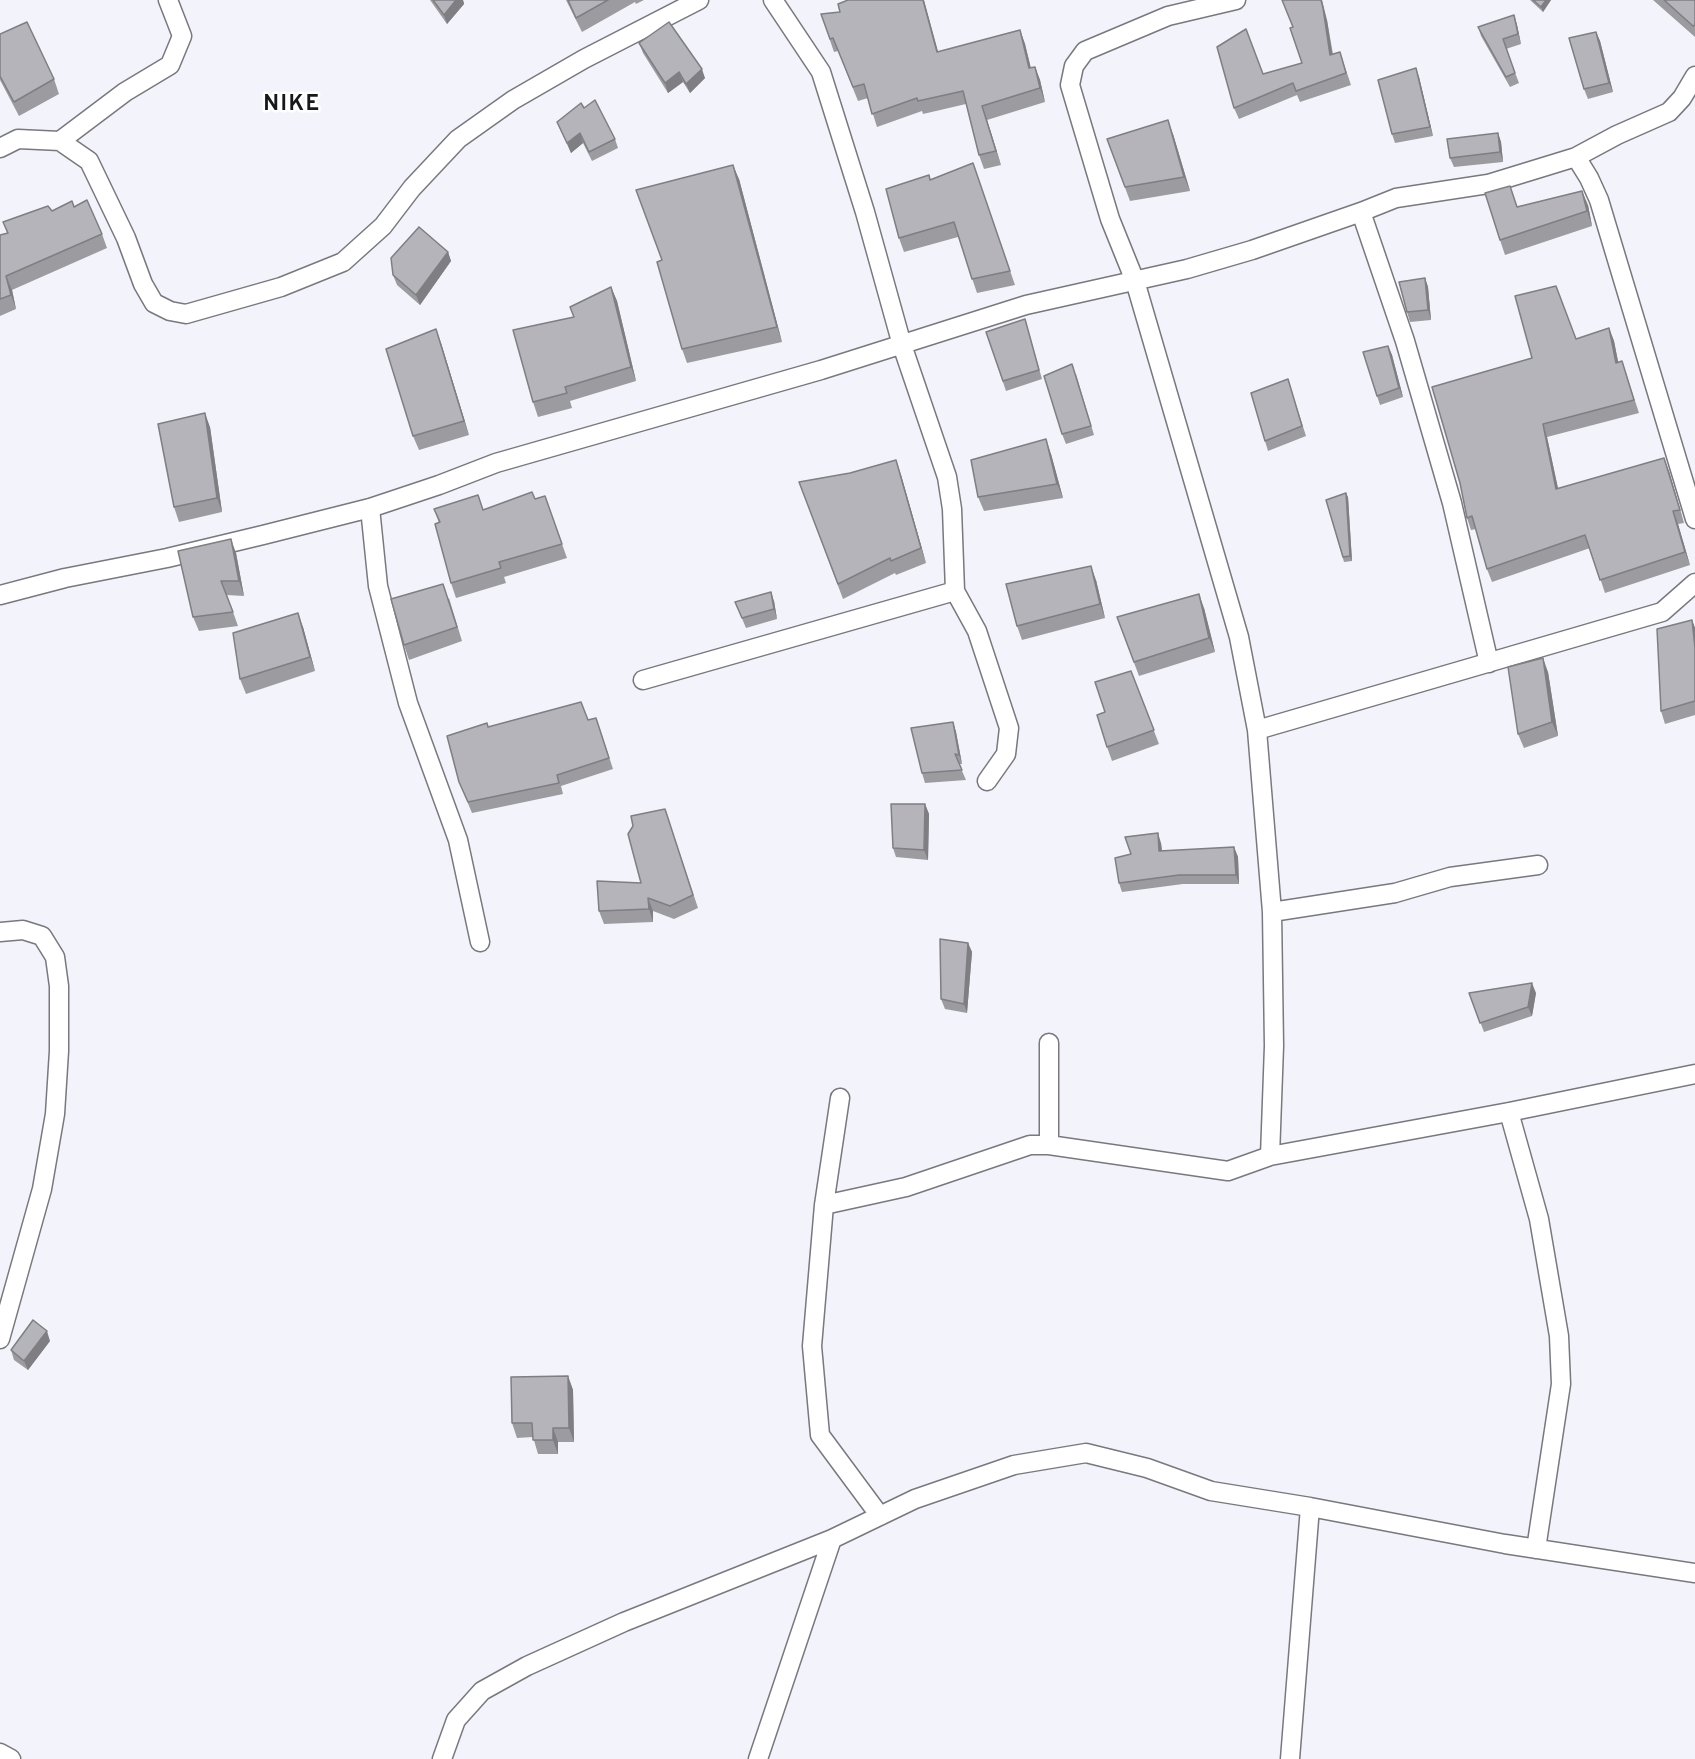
<!DOCTYPE html>
<html>
<head>
<meta charset="utf-8">
<style>
	body { margin:0 }
	canvas { display:block; background:#f3f4fb }
</style>
</head>
<body>
<canvas width="1695" height="1759"></canvas>
<script>
const ctx = document.querySelector('canvas').getContext('2d');
ctx.lineJoin = 'round';
const toPath = rows => new Path2D(rows.map(r => 'M' + r).join(''));
function trace(path, color, width, dash) { ctx.strokeStyle = color; ctx.lineWidth = width; ctx.lineCap = dash ? 'butt' : 'round'; ctx.setLineDash(dash || []); ctx.stroke(path); }
function fill(path, color) { ctx.fillStyle = color; ctx.fill(path, 'evenodd'); }
function drawText(font, color, halo, rows, align = 'center') {
  ctx.font = font + ' Overpass,sans-serif'; ctx.lineWidth = 5; ctx.setLineDash([]); ctx.textBaseline = 'middle'; ctx.strokeStyle = halo; ctx.fillStyle = color; for (const [text, x, y, turn = 0] of rows) {
    ctx.save(); ctx.translate(x, y); ctx.rotate((+turn || 0) * Math.PI / 180); ctx.textAlign = isNaN(turn) ? turn : align; if (halo) ctx.strokeText(text, 0, 0); ctx.fillText(text, 0, 0); ctx.restore();
  }
}
const minor = toPath([
	[773,0,821,72,865,212,902,345,947,477,952,509,955,591,977,631,1009,728,1006,754,987,781],
	[1236,0,1168,16,1085,51,1074,66,1070,85,1110,219,1135,281,1239,637,1257,730,1272,912,1274,1046,1270,1156],
	[60,141,125,92,170,65,182,36,168,0],
	[0,148,18,139,60,141,89,161,126,238,143,284,154,303,170,311,186,314,281,287,343,262,383,226,412,188,458,139,513,100,584,59,699,0],
	[1576,157,1589,178,1599,200,1695,519],
	[1361,212,1405,341,1452,503,1489,663],
	[370,508,378,586,408,703,458,840,480,942],
	[0,595,65,578,167,558,263,535,370,508,439,485,496,463,821,370,1026,305,1187,269,1252,250,1361,212,1396,198,1488,184,1576,157,1617,135,1669,112,1682,98,1695,76],
	[643,680,955,591],
	[1257,730,1662,612,1695,583],
	[1272,912,1395,893,1450,877,1538,865],
	[0,932,23,930,42,936,55,957,59,986,59,1051,55,1114,42,1189,0,1339],
	[840,1098,824,1205,812,1346,820,1435,880,1516],
	[1509,1112,1539,1219,1559,1336,1561,1384,1536,1549],
	[1049,1145,1049,1043],
	[824,1205,906,1187,1030,1145,1049,1145,1228,1171,1270,1156,1509,1112,1695,1074],
	[0,1753,11,1759],
	[442,1759,456,1720,482,1691,527,1666,624,1622,832,1539,915,1499,1014,1465,1086,1453,1147,1468,1211,1491,1310,1507,1505,1544,1695,1573],
	[758,1759,832,1539],
	[1290,1759,1310,1507]
]);
trace(minor, '#78787e', 21);
trace(minor, '#fff', 18);
fill(toPath([
	[430,0,463,0,464,4,447,24],
	[566,0,644,0,636,4,635,2,582,32],
	[1530,0,1551,0,1543,12],
	[1653,0,1695,0,1695,37],
	[821,14,938,52,1020,30,1025,44,1031,68,1035,67,1040,80,1045,102,987,120,1001,165,984,169,979,155,966,104,923,114,922,111,877,127,868,98,858,101,838,51,834,52],
	[1514,15,1517,25,1521,44,1506,49,1519,83,1510,87,1481,36,1478,27],
	[1327,20,1333,54,1340,52,1351,85,1300,102,1297,95,1239,119,1234,108,1263,74,1302,63,1293,27],
	[1596,32,1600,41,1613,92,1588,99,1584,89],
	[0,34,54,79,59,94,19,116,0,80],
	[639,43,705,78,690,93,683,82,668,93,643,53],
	[1419,77,1433,136,1395,143,1392,134],
	[584,108,615,139,618,148,592,161,583,143,571,153,557,122],
	[1498,133,1501,142,1503,162,1454,167,1450,158],
	[1173,134,1190,191,1130,201,1107,139],
	[973,163,1015,285,977,293,958,237,904,252,899,238,930,180],
	[739,179,782,342,687,363,682,349,662,260],
	[1588,205,1592,226,1505,255,1500,240,1518,207],
	[74,207,102,234,107,248,12,290,16,309,0,316,0,235,7,233,3,222],
	[448,252,451,261,420,305,397,285,393,275],
	[1425,278,1428,287,1431,320,1410,322,1407,312],
	[611,287,617,301,636,381,570,401,572,408,538,417,533,402,574,317],
	[1025,319,1042,379,1006,391,986,332],
	[1609,328,1614,341,1618,362,1622,361,1639,413,1547,437,1558,489,1669,471,1684,523,1678,524,1690,565,1605,593,1590,548,1492,582,1487,569,1476,529,1471,530,1467,518,1532,358,1576,339],
	[441,343,469,435,419,450,413,436],
	[1388,346,1392,355,1403,397,1380,405,1377,396],
	[1076,374,1094,435,1066,444,1062,434],
	[1288,379,1306,436,1268,451,1265,441],
	[210,427,222,512,179,522,174,507],
	[1051,454,1063,498,984,511,978,497],
	[901,475,926,563,896,575,895,573,843,599,799,482],
	[545,496,567,558,504,577,506,583,456,598,451,583,439,523,434,509,484,509,535,499],
	[1348,497,1352,561,1344,562,1326,500],
	[236,553,244,596,227,595,238,626,199,631,193,617],
	[1096,580,1105,618,1022,640,1017,626],
	[449,598,462,641,409,660,404,645],
	[774,601,777,619,746,628,735,602],
	[1204,608,1215,652,1139,676,1117,617],
	[1692,620,1695,628,1695,715,1665,724,1661,711],
	[303,627,315,671,246,694,240,679],
	[1131,671,1159,744,1112,761,1107,747],
	[1548,672,1558,736,1524,748,1518,734],
	[588,720,600,729,613,769,561,786,563,794,472,813,459,782,488,727],
	[953,722,956,732,962,764,959,764,966,780,925,783,922,773],
	[925,804,929,814,928,860,896,857,893,848],
	[665,809,698,908,674,919,653,911,653,922,604,924,599,911,641,883],
	[1161,843,1162,851,1234,847,1238,857,1239,884,1183,884,1122,892,1119,883,1131,854],
	[968,943,972,952,967,1013,945,1009,941,999],
	[1469,993,1536,993,1532,1016,1484,1032],
	[50,1341,28,1370,14,1360,11,1350],
	[568,1376,573,1390,574,1442,558,1442,558,1454,538,1454,533,1437,517,1438,512,1423]
]), '#9c9ba0');
fill(toPath([
	[456,0,463,0,464,4,447,24,444,15],
	[923,0,924,0,942,66,937,52],
	[1321,0,1322,0,1327,20,1334,66,1330,55],
	[1546,0,1551,0,1543,12,1541,7],
	[1514,15,1517,25,1521,44,1518,34],
	[1020,30,1025,44,1034,82,1029,68],
	[1596,32,1600,41,1613,92,1609,83],
	[1035,67,1040,80,1045,102,1040,88],
	[1416,68,1419,77,1433,136,1430,127],
	[702,69,705,78,690,93,686,84],
	[679,72,683,82,668,93,665,83],
	[982,106,987,120,1001,165,996,151],
	[1168,120,1173,134,1190,191,1184,177],
	[580,133,583,143,571,153,567,143],
	[1498,133,1501,142,1503,162,1500,152],
	[733,165,739,179,782,342,777,327],
	[1582,191,1588,205,1592,226,1587,211],
	[448,252,451,261,420,305,416,295],
	[6,276,12,290,16,309,11,295],
	[1425,278,1428,287,1431,320,1428,310],
	[611,287,617,301,636,381,631,367],
	[1609,328,1614,341,1621,376,1616,363],
	[436,329,441,343,469,435,464,421],
	[1388,346,1392,355,1403,397,1399,388],
	[205,413,210,427,222,512,217,498],
	[1543,424,1547,437,1561,502,1556,489],
	[1046,439,1051,454,1063,498,1057,484],
	[1664,458,1669,471,1684,523],
	[896,460,901,475,926,563,921,548],
	[1346,493,1348,497,1352,561,1350,556],
	[1673,511,1678,524,1690,565,1685,552],
	[231,539,236,553,244,596,239,581],
	[1091,566,1096,580,1105,618,1100,604],
	[771,592,774,601,777,619,774,609],
	[1199,594,1204,608,1215,652,1209,638],
	[298,613,303,627,315,671,310,657],
	[1692,620,1695,628,1695,648],
	[1543,658,1548,672,1558,736,1552,722],
	[953,722,956,732,962,764,959,755],
	[925,804,929,814,928,860,924,850],
	[1158,833,1161,843,1163,861,1159,851],
	[1234,847,1238,857,1239,884,1236,875],
	[648,898,653,911,653,922,649,909],
	[968,943,972,952,967,1013,964,1004],
	[1532,983,1536,993,1532,1016,1528,1007],
	[47,1331,50,1341,28,1370,24,1361],
	[568,1376,573,1390,574,1442,569,1428],
	[553,1428,558,1442,558,1454,553,1440]
]), '#7f7e82');
const building = toPath([
	[433,0,456,0,444,15,433,0],
	[568,0,608,0,576,18,568,0],
	[848,0,923,0,937,52,1020,30,1029,68,1035,67,1040,88,982,106,996,151,979,155,963,91,918,101,917,98,872,114,864,84,853,87,833,38,830,39,821,14,840,12,838,4,848,0],
	[1282,0,1321,0,1323,8,1330,55,1340,52,1346,73,1296,91,1293,83,1234,108,1217,47,1246,29,1263,74,1302,63,1290,28,1293,27,1282,0],
	[1533,0,1546,0,1541,7,1533,0],
	[1664,0,1695,0,1695,25,1693,26,1664,0],
	[1514,15,1518,34,1503,39,1515,73,1506,77,1478,27,1514,15],
	[27,22,54,79,14,102,0,76,0,34,27,22],
	[669,22,702,69,686,84,679,72,665,83,639,43,669,22],
	[1596,32,1609,83,1584,89,1569,38,1596,32],
	[1416,68,1430,127,1392,134,1378,80,1416,68],
	[595,100,615,139,589,152,580,133,567,143,557,122,581,103,584,108,595,100],
	[1168,120,1184,177,1125,187,1107,139,1168,120],
	[1498,133,1500,152,1450,158,1447,139,1498,133],
	[973,163,1010,271,972,279,954,222,899,238,886,189,929,175,930,180,973,163],
	[733,165,777,327,682,349,657,262,662,260,636,190,733,165],
	[1510,186,1517,207,1582,191,1587,211,1500,240,1485,193,1510,186],
	[87,200,102,234,6,276,11,295,0,299,0,235,8,233,3,222,48,206,52,211,72,201,74,207,87,200],
	[419,227,448,252,416,295,393,275,391,258,419,227],
	[1425,278,1428,310,1407,312,1399,282,1425,278],
	[1556,286,1576,339,1609,328,1616,363,1622,361,1634,400,1543,424,1556,489,1664,458,1680,510,1673,511,1685,552,1600,580,1585,535,1487,569,1472,516,1467,518,1460,483,1432,387,1532,358,1515,296,1556,286],
	[611,287,631,367,565,387,567,393,533,402,513,330,574,317,570,307,611,287],
	[1025,319,1039,370,1003,381,986,332,1025,319],
	[436,329,464,421,413,436,386,349,436,329],
	[1388,346,1399,388,1377,396,1363,352,1388,346],
	[1072,364,1091,426,1062,434,1044,376,1072,364],
	[1288,379,1302,426,1265,441,1251,393,1288,379],
	[205,413,217,498,174,507,158,424,205,413],
	[1046,439,1057,484,978,497,971,460,1046,439],
	[896,460,921,548,891,561,890,558,838,584,799,482,850,473,896,460],
	[532,492,535,499,545,496,562,544,499,562,501,568,451,583,435,524,440,522,434,509,478,495,483,510,532,492],
	[1346,493,1350,556,1343,557,1326,500,1346,493],
	[231,539,239,581,221,581,233,612,193,617,178,551,231,539],
	[1091,566,1100,604,1017,626,1006,584,1091,566],
	[443,584,457,627,404,645,391,599,443,584],
	[771,592,774,609,742,618,735,602,771,592],
	[1199,594,1209,638,1134,662,1117,617,1199,594],
	[298,613,310,657,240,679,233,633,298,613],
	[1692,620,1695,648,1695,701,1661,711,1657,629,1692,620],
	[1543,658,1552,722,1518,734,1508,667,1543,658],
	[1131,671,1154,730,1107,747,1097,715,1105,712,1095,682,1131,671],
	[581,702,588,720,596,718,609,758,557,775,559,783,468,802,459,782,447,736,487,723,488,727,581,702],
	[953,722,959,755,955,754,962,770,922,773,911,728,953,722],
	[891,804,925,804,924,850,893,848,891,804],
	[665,809,693,895,670,906,648,898,649,909,599,911,597,881,641,883,628,834,633,826,631,816,665,809],
	[1158,833,1159,851,1234,847,1236,875,1179,875,1119,883,1115,858,1131,854,1125,837,1158,833],
	[940,939,968,943,964,1004,941,999,940,939],
	[1532,983,1528,1007,1480,1023,1469,993,1532,983],
	[33,1320,47,1331,24,1361,11,1350,33,1320],
	[568,1376,569,1428,553,1428,553,1440,533,1440,532,1423,512,1423,511,1377,568,1376]
]);
fill(building, '#b5b4ba');
trace(building, '#7f7e82', 1.5);
ctx.letterSpacing = '1.5px';
drawText('bold 22px', '#17181a', '#fff', [
	["NIKE",292,106]
]);
ctx.letterSpacing = '0px';
</script>
</body>
</html>
